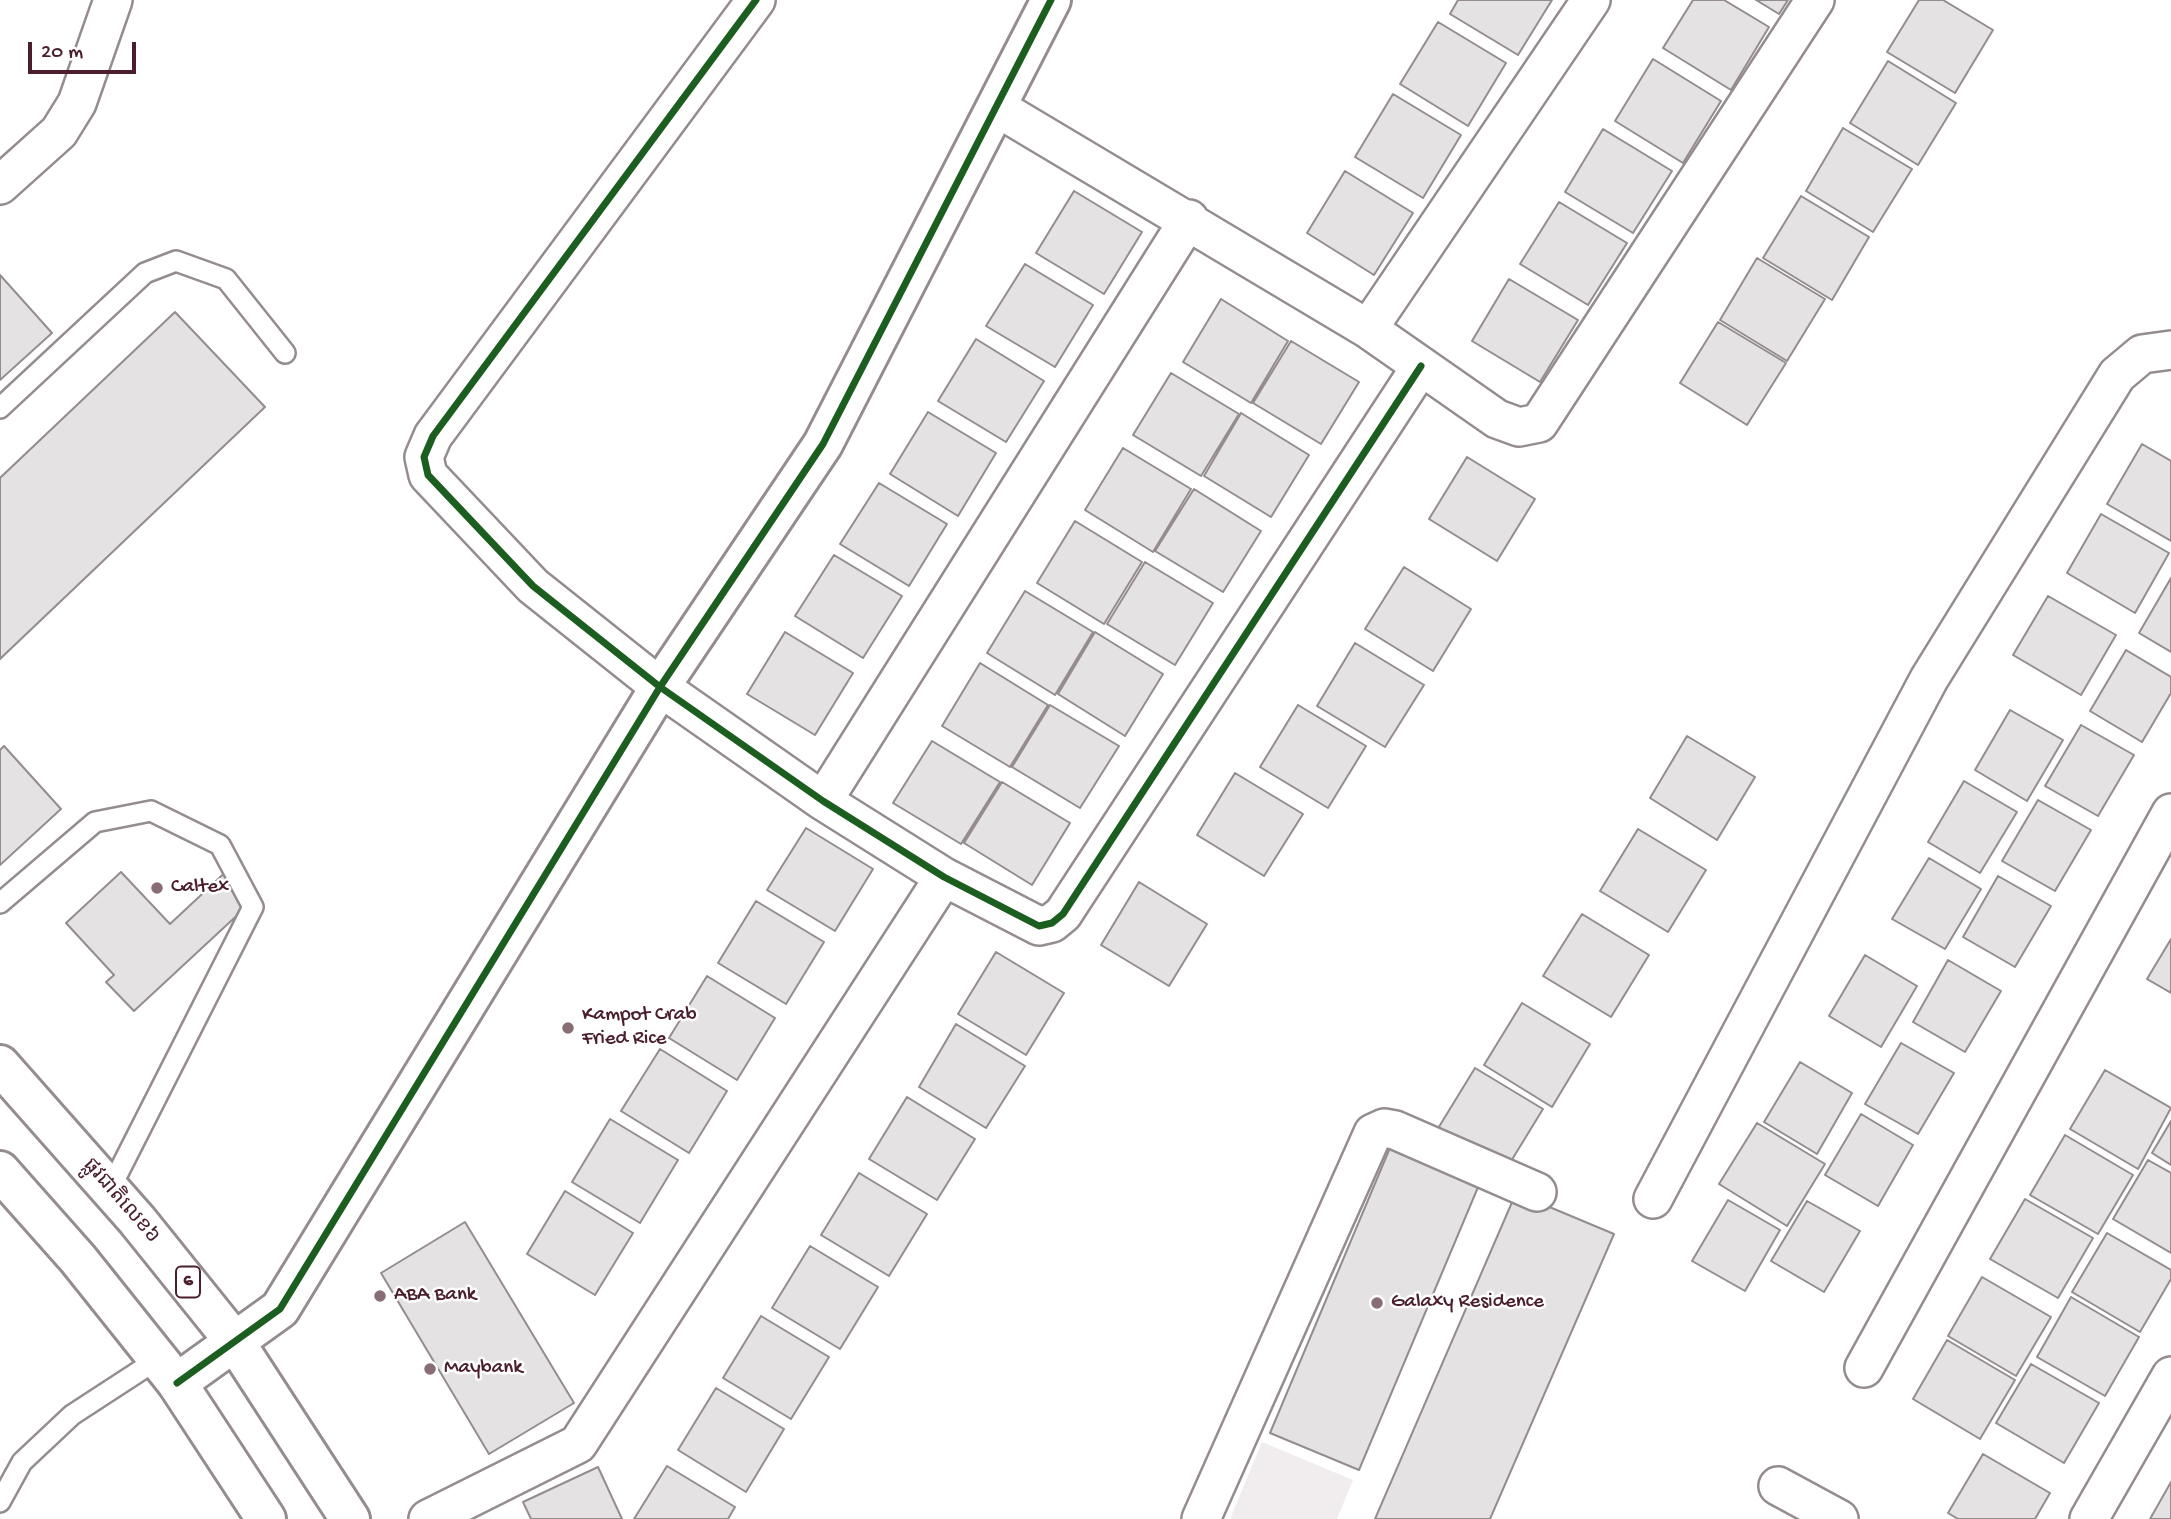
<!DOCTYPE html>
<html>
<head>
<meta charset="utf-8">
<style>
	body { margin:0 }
	#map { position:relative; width:2171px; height:1519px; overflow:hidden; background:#fff; font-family:"Gochi Hand",sans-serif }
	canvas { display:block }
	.scale { position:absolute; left:28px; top:42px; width:108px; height:32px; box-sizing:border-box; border:4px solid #4a1f2b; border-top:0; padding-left:9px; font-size:21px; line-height:24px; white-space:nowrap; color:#4a1f2b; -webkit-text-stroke:5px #fff; paint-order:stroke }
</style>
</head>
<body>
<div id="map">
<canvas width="2171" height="1519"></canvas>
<div class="scale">20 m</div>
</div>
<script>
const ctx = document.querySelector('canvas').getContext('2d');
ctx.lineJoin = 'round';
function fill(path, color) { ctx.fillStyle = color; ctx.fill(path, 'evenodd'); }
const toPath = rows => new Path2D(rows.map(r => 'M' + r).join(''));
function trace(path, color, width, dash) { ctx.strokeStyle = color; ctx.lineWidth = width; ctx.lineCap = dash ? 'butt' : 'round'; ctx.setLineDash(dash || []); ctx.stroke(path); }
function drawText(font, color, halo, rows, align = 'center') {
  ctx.font = font + ' "Gochi Hand","Noto Sans Khmer",sans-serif'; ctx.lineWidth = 5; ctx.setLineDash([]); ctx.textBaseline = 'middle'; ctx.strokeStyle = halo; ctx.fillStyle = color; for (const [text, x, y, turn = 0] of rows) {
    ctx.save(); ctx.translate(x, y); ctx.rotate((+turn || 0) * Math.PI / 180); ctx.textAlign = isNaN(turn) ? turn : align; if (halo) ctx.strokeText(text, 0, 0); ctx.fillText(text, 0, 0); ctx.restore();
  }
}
fill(toPath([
	[1262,1442,1353,1480,1337,1519,1230,1519]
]), '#f1edee');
const building = toPath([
	[1458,0,1552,0,1518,55,1450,14,1458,0],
	[1693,0,1724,0,1769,27,1731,90,1663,48,1693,0],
	[1756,0,1788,0,1779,14,1756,0],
	[1919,0,1943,0,1993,30,1955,93,1887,52,1919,0],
	[1438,22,1506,63,1468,126,1400,84,1438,22],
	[1653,59,1721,101,1683,163,1615,121,1653,59],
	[1888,61,1956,103,1918,165,1850,123,1888,61],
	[1393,94,1461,135,1423,198,1355,157,1393,94],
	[1843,128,1912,169,1873,232,1806,191,1843,128],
	[1603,129,1672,171,1633,233,1565,192,1603,129],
	[1345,171,1413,213,1374,275,1307,233,1345,171],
	[1074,191,1142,232,1104,294,1036,253,1074,191],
	[1801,196,1869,237,1832,300,1763,258,1801,196],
	[1559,202,1627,243,1588,305,1520,264,1559,202],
	[1757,258,1825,299,1787,361,1720,320,1757,258],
	[1025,264,1093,305,1055,367,986,326,1025,264],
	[0,275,52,333,0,380,0,275],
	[1509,279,1578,320,1540,382,1472,341,1509,279],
	[1221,299,1288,341,1251,403,1183,362,1221,299],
	[175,312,265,407,0,659,0,478,175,312],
	[1718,322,1786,363,1747,425,1680,383,1718,322],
	[976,339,1044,381,1006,442,938,401,976,339],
	[1291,341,1359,382,1321,444,1253,403,1291,341],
	[1171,373,1239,414,1201,476,1133,435,1171,373],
	[928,412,996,453,958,516,890,474,928,412],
	[1241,413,1309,455,1271,517,1204,476,1241,413],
	[2142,444,2171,461,2171,541,2107,504,2142,444],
	[1123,448,1191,489,1153,552,1085,510,1123,448],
	[1467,457,1535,499,1497,561,1429,519,1467,457],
	[879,483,947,524,909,586,840,544,879,483],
	[1194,489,1261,531,1223,592,1155,551,1194,489],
	[2101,514,2169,553,2135,613,2067,573,2101,514],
	[1075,521,1142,562,1104,624,1037,583,1075,521],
	[834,555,902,596,863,658,795,616,834,555],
	[1145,562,1213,603,1175,665,1107,624,1145,562],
	[1404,567,1471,609,1433,671,1365,629,1404,567],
	[2171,578,2171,652,2139,633,2171,578],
	[1025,591,1093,632,1055,695,987,653,1025,591],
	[2048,596,2116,635,2081,695,2013,655,2048,596],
	[785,632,853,673,815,735,747,694,785,632],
	[1095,632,1163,674,1125,736,1058,694,1095,632],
	[1355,643,1424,685,1385,747,1317,706,1355,643],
	[2126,650,2171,677,2171,693,2142,742,2090,711,2126,650],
	[980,663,1048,705,1010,767,942,726,980,663],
	[1050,705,1119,746,1080,808,1012,767,1050,705],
	[1298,705,1366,746,1328,808,1260,767,1298,705],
	[2010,710,2063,740,2027,801,1975,770,2010,710],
	[2081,725,2134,755,2098,816,2045,786,2081,725],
	[1687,736,1755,777,1717,840,1650,798,1687,736],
	[932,741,1000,782,961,844,893,803,932,741],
	[4,746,61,809,0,865,0,750,4,746],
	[1235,773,1303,814,1264,876,1197,835,1235,773],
	[1964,781,2017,812,1980,873,1928,842,1964,781],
	[1002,782,1070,823,1032,885,964,843,1002,782],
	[2038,800,2091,830,2055,891,2002,861,2038,800],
	[806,828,873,869,835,931,767,890,806,828],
	[1638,829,1706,870,1668,932,1600,891,1638,829],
	[1929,858,1981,889,1945,949,1892,919,1929,858],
	[232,866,259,895,134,1011,106,982,114,975,66,923,121,872,170,924,232,866],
	[1998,876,2051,906,2015,967,1963,937,1998,876],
	[1139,882,1207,924,1169,986,1101,945,1139,882],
	[756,901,824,942,786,1004,718,963,756,901],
	[1582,914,1649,955,1611,1017,1543,976,1582,914],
	[2171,939,2171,993,2147,979,2171,939],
	[996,952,1064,993,1026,1055,958,1014,996,952],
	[1865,955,1917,986,1881,1047,1829,1016,1865,955],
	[1948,960,2001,991,1965,1052,1913,1022,1948,960],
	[707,976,775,1018,737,1080,669,1038,707,976],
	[1522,1003,1590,1044,1552,1107,1484,1065,1522,1003],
	[956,1024,1025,1066,986,1128,919,1087,956,1024],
	[1901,1043,1954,1073,1918,1134,1865,1104,1901,1043],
	[660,1049,727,1091,689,1153,621,1111,660,1049],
	[1800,1062,1852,1093,1817,1154,1764,1122,1800,1062],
	[1475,1068,1543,1109,1505,1171,1437,1130,1475,1068],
	[2105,1070,2171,1108,2138,1169,2070,1129,2105,1070],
	[907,1097,975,1139,937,1200,869,1159,907,1097],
	[1861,1114,1913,1145,1878,1206,1825,1175,1861,1114],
	[610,1119,678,1160,640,1223,572,1182,610,1119],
	[2171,1121,2171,1165,2152,1153,2171,1121],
	[1757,1123,1825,1164,1787,1226,1719,1184,1757,1123],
	[2065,1135,2133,1175,2098,1234,2030,1195,2065,1135],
	[1395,1136,1484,1173,1359,1470,1270,1433,1395,1136],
	[2148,1160,2171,1173,2171,1253,2113,1219,2148,1160],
	[859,1173,927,1214,889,1276,821,1235,859,1173],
	[565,1191,633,1233,595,1295,527,1254,565,1191],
	[1516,1193,1614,1234,1490,1519,1375,1519,1516,1193],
	[2025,1199,2093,1238,2058,1298,1990,1259,2025,1199],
	[1728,1200,1780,1230,1745,1291,1692,1261,1728,1200],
	[1807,1201,1860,1231,1824,1292,1771,1261,1807,1201],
	[465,1222,574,1403,489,1454,381,1273,465,1222],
	[2107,1233,2171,1270,2171,1279,2140,1332,2072,1292,2107,1233],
	[810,1246,878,1287,840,1349,772,1308,810,1246],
	[1982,1277,2051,1317,2016,1376,1948,1336,1982,1277],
	[2071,1297,2139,1337,2105,1396,2037,1357,2071,1297],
	[761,1316,829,1357,791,1419,723,1378,761,1316],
	[1947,1340,2015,1380,1980,1439,1913,1399,1947,1340],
	[2031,1364,2099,1403,2064,1463,1996,1423,2031,1364],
	[716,1388,784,1429,746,1492,678,1450,716,1388],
	[1983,1454,2050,1493,2035,1519,1958,1519,1948,1513,1983,1454],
	[667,1466,735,1507,728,1519,634,1519,667,1466],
	[598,1467,622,1519,531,1519,523,1502,598,1467],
	[2171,1482,2171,1519,2150,1519,2171,1482]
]);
fill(building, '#e4e2e3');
trace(building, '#948c8e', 2);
const lane = toPath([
	[0,408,145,273,176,261,226,279,285,353],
	[0,903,95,822,151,811,220,845,253,907,110,1189],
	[0,1502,22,1462,72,1415,158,1359]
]);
const street = toPath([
	[756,0,433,436,424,457,428,475,533,586,660,687,823,801,944,877,1039,926,1052,923,1063,914,1421,366],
	[996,107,1368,329,1497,419,1519,427,1539,423,1815,0],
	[0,185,59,132,77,103,113,0],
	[1368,329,1591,0],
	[823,801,1189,219],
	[1653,1199,1929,679,2117,375,2142,354,2171,350],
	[1864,1368,2171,813],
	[1778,1486,1839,1519],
	[428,1519,578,1444,944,877],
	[1201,1519,1373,1133,1384,1128,1395,1130,1537,1192],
	[2089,1519,2171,1376]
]);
const secondary = toPath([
	[177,1383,280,1309,660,687,823,444,1051,0]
]);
const highway = toPath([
	[0,1065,137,1220,235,1342,350,1519],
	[0,1171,78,1259,177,1383,266,1519]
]);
trace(lane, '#948c8e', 24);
trace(street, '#948c8e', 42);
trace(secondary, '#948c8e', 44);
trace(highway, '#948c8e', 44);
trace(lane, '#fff', 19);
trace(street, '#fff', 37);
trace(secondary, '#fff', 38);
trace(highway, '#fff', 38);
trace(toPath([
	[756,0,433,436,424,457,428,475,533,586,660,687,823,801,944,877,1039,926,1052,923,1063,914,1421,366],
	[177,1383,280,1309,660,687,823,444,1051,0]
]), '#1b5e20', 7);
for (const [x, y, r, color] of [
	[157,888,7,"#896d75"],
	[568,1028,7,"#896d75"],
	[380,1296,7,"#896d75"],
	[1377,1303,7,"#896d75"],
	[430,1369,7,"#896d75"]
]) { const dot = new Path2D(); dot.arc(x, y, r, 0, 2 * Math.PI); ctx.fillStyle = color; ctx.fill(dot); trace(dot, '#fff', 2.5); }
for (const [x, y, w] of [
	[188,1282,24]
]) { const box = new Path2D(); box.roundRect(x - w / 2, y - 15.5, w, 31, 5); ctx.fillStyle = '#fff'; ctx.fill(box); trace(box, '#4a1f2b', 2); }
drawText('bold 19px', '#4a1f2b', null, [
	["6",188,1282]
]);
drawText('21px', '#4a1f2b', '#fff', [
	["Caltex",171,888],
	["Kampot Crab",582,1016],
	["Fried Rice",582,1040],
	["ABA Bank",394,1296],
	["Galaxy Residence",1391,1303],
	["Maybank",444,1369]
], 'left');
drawText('21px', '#4a1f2b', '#fff', [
	["ផ្លូវជាតិលេខ៦",120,1202,49]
]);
</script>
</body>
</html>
